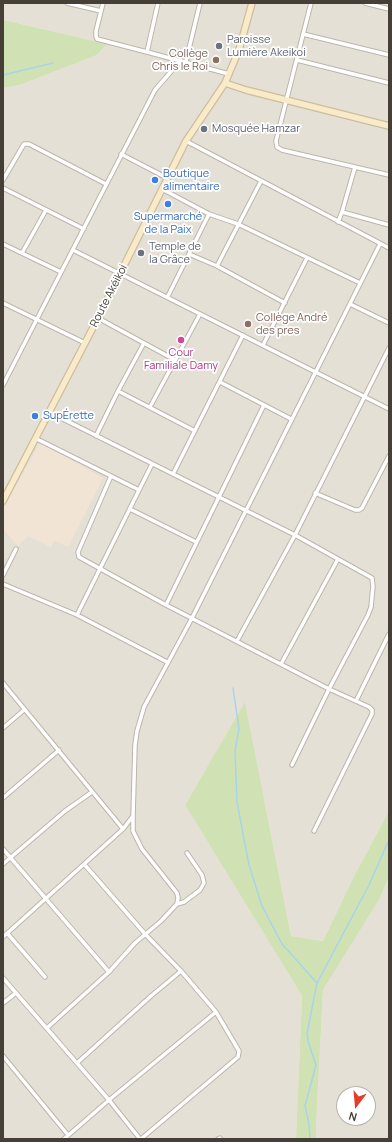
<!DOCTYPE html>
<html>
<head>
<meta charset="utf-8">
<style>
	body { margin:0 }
	#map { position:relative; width:392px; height:1142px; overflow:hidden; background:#f2eee8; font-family:Manrope,sans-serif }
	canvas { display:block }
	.frame { position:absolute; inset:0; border:4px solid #453f37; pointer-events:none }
	.north { position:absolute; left:336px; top:1086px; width:40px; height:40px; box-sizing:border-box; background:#fff; border:1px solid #b5b2af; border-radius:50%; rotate:196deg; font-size:11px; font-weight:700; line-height:16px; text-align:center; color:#453f37 }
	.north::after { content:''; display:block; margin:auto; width:14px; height:18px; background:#e53d2b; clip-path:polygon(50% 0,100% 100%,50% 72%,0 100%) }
</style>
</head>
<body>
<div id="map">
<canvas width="392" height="1142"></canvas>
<div class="frame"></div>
<div class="north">N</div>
</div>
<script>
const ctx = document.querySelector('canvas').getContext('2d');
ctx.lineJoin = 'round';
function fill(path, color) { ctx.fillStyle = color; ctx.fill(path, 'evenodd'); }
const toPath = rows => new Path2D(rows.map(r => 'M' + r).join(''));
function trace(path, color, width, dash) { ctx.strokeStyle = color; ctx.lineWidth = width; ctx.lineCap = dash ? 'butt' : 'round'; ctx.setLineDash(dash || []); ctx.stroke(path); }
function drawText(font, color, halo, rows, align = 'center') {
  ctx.font = font + ' Manrope,sans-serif'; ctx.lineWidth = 3.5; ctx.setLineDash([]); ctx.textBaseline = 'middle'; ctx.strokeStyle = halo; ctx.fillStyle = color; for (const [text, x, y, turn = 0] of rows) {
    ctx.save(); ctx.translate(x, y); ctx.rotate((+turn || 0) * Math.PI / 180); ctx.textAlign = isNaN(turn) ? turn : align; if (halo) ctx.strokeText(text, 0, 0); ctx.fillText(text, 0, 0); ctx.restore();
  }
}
fill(toPath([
	[3,3,389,3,389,811,354,876,323,941,291,936,245,703,185,805,302,996,296,1139,3,1139,3,88,20,85,97,55,107,44,4,20,3,23],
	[389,877,389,1139,316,1139,316,1127,323,990,379,900],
	[344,1094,368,1094,368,1118,344,1118]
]), '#e5e0d6');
fill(toPath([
	[40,443,103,478,68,547,54,540,51,547,28,536,18,546,3,529,3,509]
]), '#f2e4d5');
fill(toPath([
	[4,20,107,44,97,55,20,85,3,88,3,23],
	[245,702,291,936,323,941,354,876,389,811,389,877,379,900,323,990,316,1127,316,1139,296,1139,302,996,185,805]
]), '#d0e2b4');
trace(toPath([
	[3,75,53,63],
	[233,688,239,729,235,752,237,802,249,865,262,906,282,944,317,983],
	[310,1139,309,1124,305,1106,316,1065,309,1044,307,1034,317,983,369,885,389,840]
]), '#a9d3e9', 1.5);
const street = toPath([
	[67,3,101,11],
	[103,3,96,31,96,36,97,39,147,52],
	[158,3,147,52,229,74],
	[311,3,276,141,277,147,282,150,389,175],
	[365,3,389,9],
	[303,34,389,55],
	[297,60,389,83],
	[186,61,200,3],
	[186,141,389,248],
	[121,154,167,178],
	[3,180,24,144,29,144,106,184],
	[3,188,84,229],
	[162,189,209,214,238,224,360,283],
	[342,212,389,225],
	[338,222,342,212,355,167],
	[3,244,61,272],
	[73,250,389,409],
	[22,253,46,210],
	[189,254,217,266,285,303],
	[217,266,261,181],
	[168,296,209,214],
	[3,303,85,343],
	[350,304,389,323],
	[98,318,175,360],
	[263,345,307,258],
	[220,382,291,419],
	[3,385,155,90,181,60],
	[118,391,195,431],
	[150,407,200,314],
	[49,412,295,535,372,578,373,586,371,607,368,615,329,689,292,765],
	[96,436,118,391,144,343],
	[35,438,139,490],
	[173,474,243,335],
	[111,476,78,552,79,557,166,605,329,689,369,707,372,710,372,714,314,831],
	[315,493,355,510,359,510,362,508,389,456],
	[130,509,196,542],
	[3,575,16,549],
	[3,584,77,615,167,662],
	[166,605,264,405],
	[77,615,152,464],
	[237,641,295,535,389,348],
	[281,664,338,559],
	[3,683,123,829],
	[356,701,389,634],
	[3,728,24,710],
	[3,798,59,750],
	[3,849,109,972],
	[3,864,65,811,92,792],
	[84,864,146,935,181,971,216,1012,239,1051,238,1057,141,1139],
	[177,904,184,902,200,890,204,883,202,875,187,853],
	[7,933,45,977],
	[3,937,123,829,133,816,135,745,137,731,144,707,192,618,380,244],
	[3,978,109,1100,140,1139],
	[3,1003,16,993],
	[47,1028,109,972,135,943,161,921,177,904,178,898,177,893,142,849,133,831,133,817],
	[3,1056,68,1135],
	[77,1063,151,996,181,971],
	[64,1139,109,1100,216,1012],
	[218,1139,220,1138]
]);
const secondary = toPath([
	[225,83,246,90,389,126],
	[3,501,98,318,186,141,225,83,239,50,252,3]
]);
trace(street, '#bdb5ab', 5.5);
trace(secondary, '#cdbe9b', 8);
trace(street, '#fff', 3.5);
trace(secondary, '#f9ebca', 5.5);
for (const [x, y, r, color] of [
	[219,46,4,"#6b7280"],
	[216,60,4,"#8d6e63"],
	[204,129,4,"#6b7280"],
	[155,180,4,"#3f7fe0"],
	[168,204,4,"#3f7fe0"],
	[141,253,4,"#6b7280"],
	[248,324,4,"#8d6e63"],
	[181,340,4,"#d1479c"],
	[35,416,4,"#3f7fe0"]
]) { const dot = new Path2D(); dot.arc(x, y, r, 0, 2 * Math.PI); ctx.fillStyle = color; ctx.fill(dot); trace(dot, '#fff', 1.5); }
drawText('11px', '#5b616d', '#fff', [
	["Paroisse",227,40],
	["Lumière Akeikoi",227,53],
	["Mosquée Hamzar",212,129],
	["Temple de",149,247],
	["la Grâce",149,260]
], 'left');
drawText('11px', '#785e54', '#fff', [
	["Collège",208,54],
	["Chris le Roi",208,67],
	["Collège André",256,318,"left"],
	["des pres",256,331,"left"]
], 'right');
drawText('11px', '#366cbe', '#fff', [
	["Boutique",163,174],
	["alimentaire",163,187],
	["Supermarché",168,217,"center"],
	["de la Paix",168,230,"center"],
	["SupÉrette",43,416]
], 'left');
drawText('11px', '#453f37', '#fff', [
	["Route Akéikoi",109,296,-63]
]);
drawText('11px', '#b23c85', '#fff', [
	["Cour",181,353],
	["Familiale Damy",181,366]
]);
</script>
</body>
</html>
